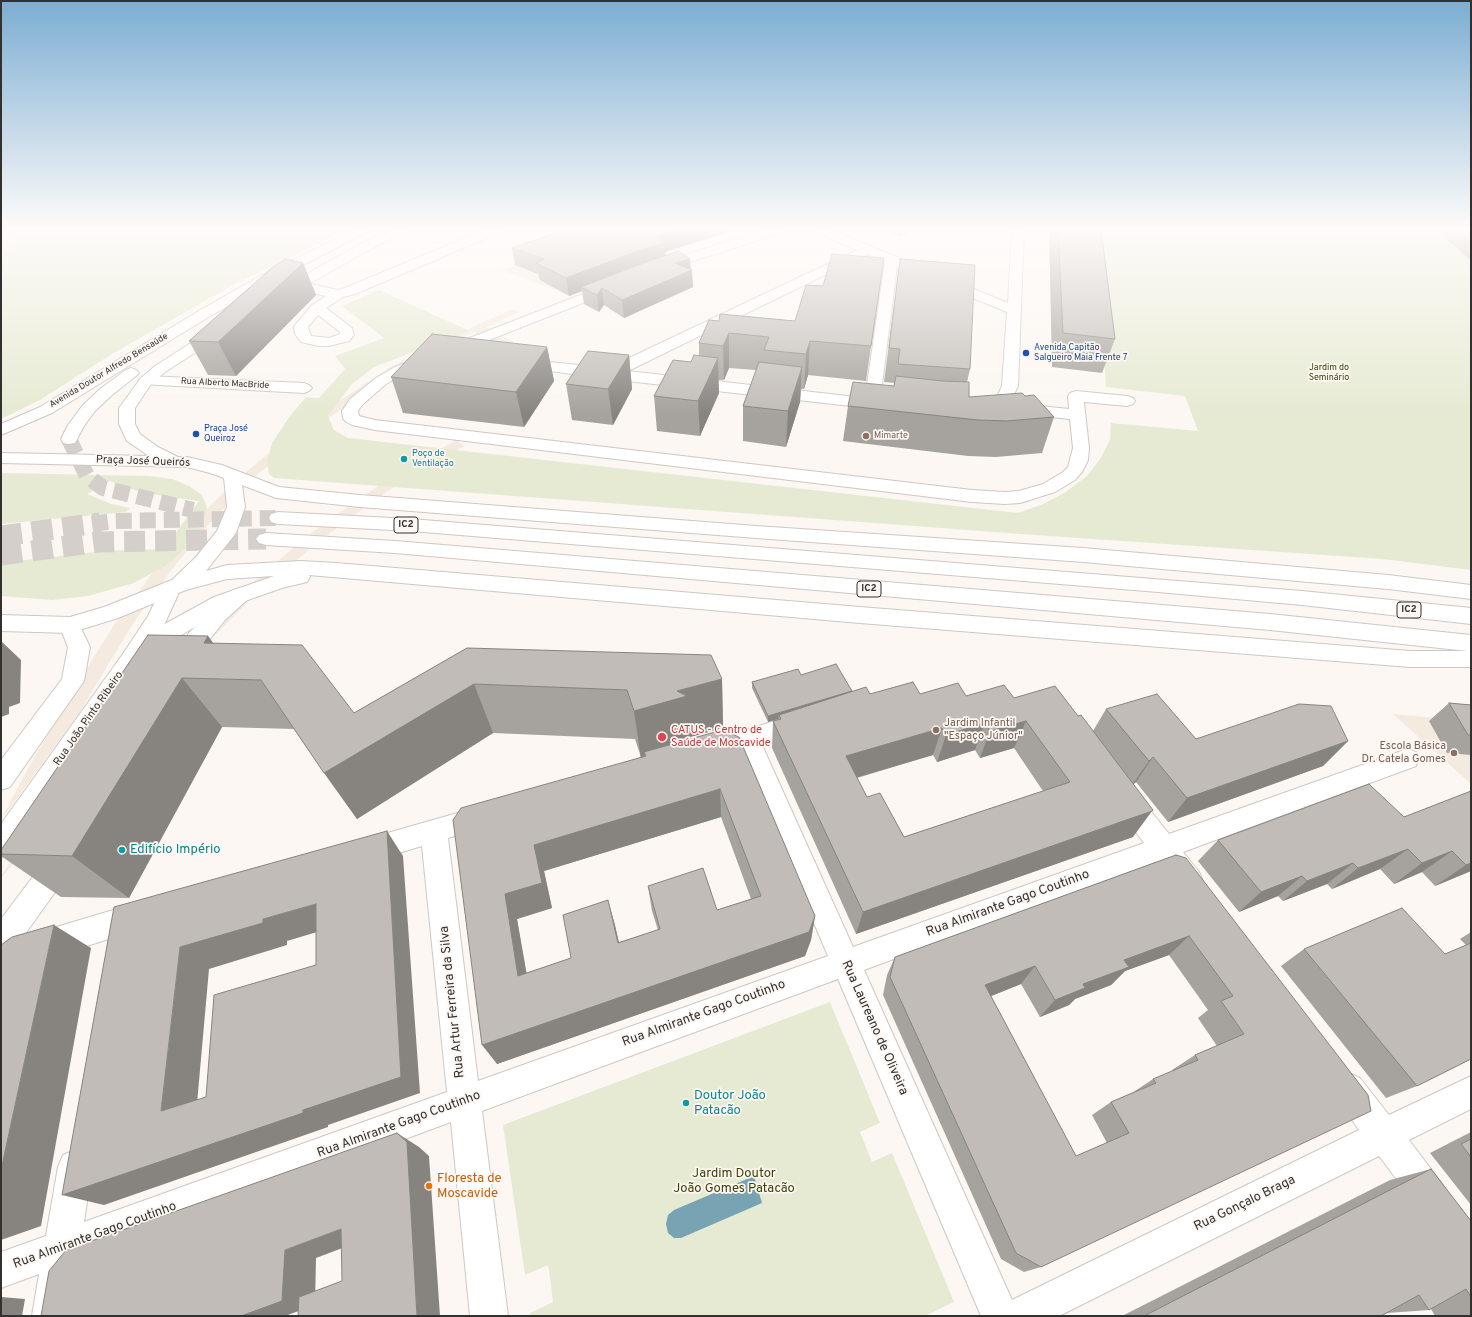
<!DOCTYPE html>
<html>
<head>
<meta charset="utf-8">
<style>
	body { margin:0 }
	#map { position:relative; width:1472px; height:1317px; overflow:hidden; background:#fcf7f2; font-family:Overpass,sans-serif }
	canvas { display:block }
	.frame { position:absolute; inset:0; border:2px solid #33312f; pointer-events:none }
</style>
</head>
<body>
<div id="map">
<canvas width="1472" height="1317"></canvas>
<div class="frame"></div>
</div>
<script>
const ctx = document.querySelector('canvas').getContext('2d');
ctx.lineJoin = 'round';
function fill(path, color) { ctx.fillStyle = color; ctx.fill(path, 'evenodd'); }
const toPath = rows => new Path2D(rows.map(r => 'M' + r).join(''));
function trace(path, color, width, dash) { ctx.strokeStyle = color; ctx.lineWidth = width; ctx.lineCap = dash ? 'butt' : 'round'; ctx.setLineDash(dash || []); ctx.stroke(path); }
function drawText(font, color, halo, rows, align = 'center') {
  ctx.font = font + ' Overpass,sans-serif'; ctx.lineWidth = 3.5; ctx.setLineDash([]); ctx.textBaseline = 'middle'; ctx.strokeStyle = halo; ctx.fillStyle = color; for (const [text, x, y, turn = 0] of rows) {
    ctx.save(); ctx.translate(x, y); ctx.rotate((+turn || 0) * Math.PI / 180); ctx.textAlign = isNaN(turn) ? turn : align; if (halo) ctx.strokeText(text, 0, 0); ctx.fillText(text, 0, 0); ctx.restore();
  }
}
fill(toPath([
	[1,230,28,230,1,258],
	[532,260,579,277,554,290,502,270],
	[513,309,519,312,486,327,512,341,514,345,500,347,474,332,435,350,396,372,344,407,313,429,253,478,208,525,169,573,132,625,78,715,1,820,26,772,75,687,114,625,153,572,193,523,217,499,241,476,302,426,387,369,427,347],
	[456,440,464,446,397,485,357,513,318,542,250,600,212,638,177,674,101,761,1,878,1,876,83,757,237,596,306,537,346,508,387,480],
	[1393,714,1471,721,1471,784]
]), '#f5eadf');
fill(toPath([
	[28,230,346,230,235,284,112,354,40,400,1,419,1,258],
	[1096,230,1471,230,1471,570,1382,559,1021,534,274,478,269,474,267,462,272,443,290,416,306,397,319,398,345,369,335,356,384,338,342,306,379,290,470,331,374,367,351,385,328,416,334,430,348,438,1018,513,1043,504,1064,493,1087,476,1100,459,1110,440,1111,423,1198,431,1185,396,1106,387],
	[1,473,149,476,172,479,189,486,202,495,207,508,202,526,185,549,165,566,134,583,88,596,52,600,1,596,1,563,103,551,164,549,199,501,143,493,110,481,87,494,111,504,130,508,126,512,1,524],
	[830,1002,880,1123,860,1132,872,1162,892,1153,954,1302,925,1316,531,1316,530,1313,553,1302,551,1284,548,1265,525,1275,503,1125]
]), '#e6ead2');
fill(toPath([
	[754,1176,762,1203,681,1238,674,1238,668,1233,666,1224,668,1215,674,1210]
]), '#78a3b2');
trace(toPath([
	[69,439,87,476,103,488,193,510],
	[92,524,113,521,278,518]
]), '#d4cfcb', 16, [16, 8]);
trace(toPath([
	[1,536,100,523],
	[1,555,98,542,266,539]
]), '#d4cfcb', 21, [21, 10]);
const minor = toPath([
	[484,230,501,230,499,233,355,294,343,297,326,308,352,328,354,335,349,341,329,346,319,346,301,342,295,334,294,327,296,324,312,305,326,296,291,288,289,285,291,282,296,281,338,290,345,288,484,230],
	[318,315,340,332,340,334,329,338,311,336,308,327,318,315],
	[763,230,783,230,781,233,665,270,657,270,655,267,657,264,763,230],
	[814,230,831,230,1008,303,1012,230,1024,230,1018,386,1010,403,1004,407,982,414,976,412,974,409,976,406,992,401,997,397,1002,386,1007,312,897,267,880,400,884,401,886,404,884,407,878,409,609,379,521,367,516,366,514,363,516,360,521,359,608,368,857,250,816,233,814,230],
	[868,254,885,262,865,398,628,371,868,254],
	[611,283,616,284,618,287,616,290,405,373,386,384,362,405,358,411,359,416,375,420,972,490,1005,492,1019,491,1043,484,1063,472,1068,467,1073,448,1070,419,1021,414,1015,412,1013,409,1015,406,1021,404,1069,409,1068,396,1070,393,1076,391,1127,396,1133,398,1135,401,1133,404,1127,406,1084,402,1089,448,1088,460,1082,472,1075,480,1055,492,1020,503,1005,504,972,502,375,430,352,425,345,421,343,418,342,411,350,399,376,378,395,367,611,283],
	[146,376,304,383,309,385,312,388,309,391,304,393,141,384,138,381,141,378,146,376],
	[240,588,247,590,250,595,247,600,225,620,205,645,192,666,184,668,176,666,173,660,189,633,211,610,233,590,240,588],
	[800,713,808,716,812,723,808,730,762,745,853,947,1144,843,1117,807,1113,799,1117,791,1126,788,1135,791,1169,834,1407,749,1416,752,1419,759,1416,766,1183,852,1199,872,1203,881,1199,890,1189,894,1179,890,1158,861,864,970,1012,1300,1359,1130,1338,1100,1333,1089,1338,1078,1349,1073,1360,1078,1389,1115,1471,1076,1471,1109,1409,1140,1443,1185,1448,1197,1443,1209,1431,1214,1419,1209,1379,1156,1059,1316,981,1316,838,979,482,1111,508,1316,470,1316,451,1122,78,1260,70,1316,32,1316,39,1274,1,1288,1,1252,46,1236,58,1167,63,1155,75,1150,87,1155,92,1167,84,1222,447,1092,422,846,365,863,356,860,352,851,356,842,482,806,491,809,495,817,491,825,448,838,478,1081,828,956,741,751,713,760,704,757,701,750,704,743,800,713],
	[59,849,68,852,72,861,58,888,23,937,140,902,150,906,154,916,150,926,1,973,1,919,38,870,50,852,59,849]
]);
const secondary = toPath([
	[171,581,178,583,181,588,165,623,141,663,10,853,1,857,1,824,125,651,148,616,164,583,171,581],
	[70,617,77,620,90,647,84,681,10,787,1,790,1,760,62,679,68,647,59,625,63,620,70,617]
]);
const trunk = toPath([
	[355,230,371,230,270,282,207,318,52,413,1,435,1,424,40,407,197,312,260,276,355,230],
	[391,230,407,230,365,252,288,296,283,297,278,296,276,293,278,290,357,246,391,230],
	[219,327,224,328,226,331,224,334,165,372,151,384,135,408,135,424,140,434,158,447,178,457,187,457,222,465,279,487,360,495,756,526,1083,548,1388,575,1471,585,1471,599,1388,589,1083,562,756,538,360,507,276,498,242,485,245,507,236,533,206,571,227,565,301,561,336,563,860,607,1410,651,1468,651,1270,630,395,553,266,545,259,543,256,539,259,535,266,533,395,541,1270,614,1471,635,1471,667,1410,667,860,623,309,575,310,577,307,582,282,588,228,607,168,643,141,663,133,665,125,663,122,657,125,651,152,631,214,597,274,576,227,579,186,590,118,618,70,633,1,631,1,615,70,617,104,607,172,580,196,557,217,531,227,507,224,478,210,473,187,467,1,463,1,453,149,456,127,441,125,437,119,424,119,408,141,378,155,366,214,328,219,327],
	[131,368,136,370,139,373,136,376,112,395,95,411,84,426,75,443,69,444,63,443,61,439,68,425,83,405,100,389,126,370,131,368],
	[278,512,411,519,1302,591,1471,608,1471,624,1302,605,1158,592,411,531,278,524,271,522,269,518,271,514,278,512]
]);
trace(minor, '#cdc8c3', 2);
trace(secondary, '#cdc8c3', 2);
trace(trunk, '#cdc8c3', 2);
fill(minor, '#fff');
fill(secondary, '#fff');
fill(trunk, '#fff');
fill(toPath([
	[565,230,734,230,665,252,665,255,691,270,693,287,624,318,604,305,599,312,584,304,582,291,569,296,540,280,538,274,515,265,512,248],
	[883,230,911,230,900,236],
	[1049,230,1101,230,1115,339,1102,373,1052,367],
	[1437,230,1471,230,1471,261],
	[884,258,866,381,808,375,804,389,801,389,800,402,786,447,743,441,743,406,756,370,729,368,724,380,718,380,719,393,700,436,657,431,654,396,691,362,699,356,699,343,719,321,795,321,823,286],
	[900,259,970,369,967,382,969,397,1025,396,1054,417,1042,453,996,457,968,456,843,441,848,406,894,386,895,383,884,382],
	[303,263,316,295,236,376,208,375,189,341],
	[547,347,554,381,524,427,403,413,391,377],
	[629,355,632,389,613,425,572,420,566,384],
	[208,636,213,643,354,713,467,648,722,679,723,728,690,737,691,739,815,916,811,940,805,956,497,1064,453,820,641,757,635,739,493,733,357,819,294,729,222,727,129,898,61,897,1,856,1,850],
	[721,817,751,899,717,910,648,886,652,911,658,930,619,942,608,900,571,958,526,973,517,919,552,908,544,871],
	[801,675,851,692,870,694,920,694,1014,698,1078,716,1093,731,1106,709,1196,739,1348,741,1323,766,1168,822,1136,782,1134,784,1133,837,856,934,772,748,773,721,778,720,778,719,768,722,752,688,752,682],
	[1014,748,1043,791,904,837,867,797,857,778,933,755,937,762,975,750,980,758],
	[1449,703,1471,705,1471,755,1447,753,1429,721],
	[1471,791,1471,871,1435,886,1422,872,1394,884,1380,869,1332,889,1327,884,1283,901,1278,896,1239,912,1198,861,1218,840,1404,817],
	[1176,855,1368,1095,1041,1267,1024,1272,1001,1259,883,995,887,975,895,957],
	[1169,955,1208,1010,1198,1018,1217,1046,1195,1055,1172,1070,1173,1071,1153,1079,1132,1093,1111,1102,1092,1115,1107,1143,1076,1156,991,996,1021,984,1040,1017,1069,1005,1075,999,1111,985,1125,971],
	[1471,932,1471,1059,1417,1086,1386,1098,1281,966,1304,949,1445,954,1466,945,1460,939],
	[1471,1132,1471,1205,1430,1153],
	[1431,1169,1471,1221,1471,1316,1435,1316,1431,1309,1429,1310,1387,1313,1381,1316,1122,1316,1390,1180]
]), '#a6a29d');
fill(toPath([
	[677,230,734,230,665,252,666,260,581,287,582,291,569,296,566,278,655,237],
	[901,230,911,230,900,236],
	[884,258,879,290,866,381,871,346],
	[690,259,691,271,692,270,693,287,624,318,622,300,675,263],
	[303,263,316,295,236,376,218,342],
	[602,288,604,305,599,312,597,295],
	[729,333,729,368,724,380,723,346],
	[810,341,808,375,804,389,806,354],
	[547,347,554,381,524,427,516,392],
	[629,355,632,389,613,425,608,389],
	[718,358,719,393,700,436,698,401],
	[802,367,800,402,786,447,788,411],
	[208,636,240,680,204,643],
	[1,641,21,660,20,703,9,707,9,714,1,717],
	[182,678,222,727,129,898,72,856],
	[722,679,723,728,690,737,691,745,644,752,645,758,641,759,634,711,677,691],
	[474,684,493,733,357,819,324,773],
	[852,691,850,697,779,715,778,719,768,722,768,716],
	[1026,721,1014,748,980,758,990,731],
	[985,723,975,750,937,762,946,735],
	[942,728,933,755,841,782,846,756],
	[1348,741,1323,766,1168,822,1187,798],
	[1153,757,1136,782,1132,785,1149,761],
	[720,789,721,817,544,871,552,908,517,919,531,998,518,976,505,894,534,845],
	[1152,811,1133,837,856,934,863,912],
	[387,831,403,856,420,1093,328,1125,328,1127,104,1205,62,1195,303,1110],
	[1408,849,1380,869,1332,889,1358,868],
	[1452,851,1422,872,1394,884,1422,863],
	[1353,863,1327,884,1283,901,1307,881],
	[1471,863,1471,871,1435,886,1466,865],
	[1302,876,1278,896,1239,912,1261,892],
	[608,900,615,925,624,966,618,943],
	[316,904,337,926,287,941,287,945,209,969,195,1126,161,1111,180,947,263,919],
	[815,916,811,940,805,956,497,1064,482,1045],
	[54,925,91,948,41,1226,1,1240,1,1170],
	[1189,936,1169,955,1125,971,1111,985,1075,999,1069,1005,1040,1017,1055,1000,1124,960],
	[1035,966,1021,984,974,1003,985,985],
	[397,1133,419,1147,429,1156,440,1316,417,1316],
	[341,1229,369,1238,316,1258,315,1305,285,1316,241,1316,285,1250],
	[1,1297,25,1299,22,1316,1,1316]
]), '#878480');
const building = toPath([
	[565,230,677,230,655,237,664,243,638,251,566,278,536,263,544,259,512,248,565,230],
	[1058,230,1101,230,1115,339,1063,333,1058,230],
	[678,251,690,259,675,263,692,270,622,300,602,288,597,295,581,287,649,261,678,251],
	[832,254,884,258,871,346,810,341,806,354,764,350,769,337,729,333,723,346,699,343,709,320,719,321,720,314,795,321,806,285,823,286,832,254],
	[286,259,303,263,218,342,189,341,274,266,286,259],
	[900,259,975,265,970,369,898,364,900,349,889,348,900,259],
	[432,334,547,347,516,392,391,377,432,334],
	[588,351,629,355,608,389,566,384,588,351],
	[694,355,718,358,698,401,654,396,673,360,691,362,694,355],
	[759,362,802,367,788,411,743,406,759,362],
	[896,376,942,381,969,382,969,397,1022,393,1025,396,1034,395,1054,417,1007,421,978,420,848,406,853,382,894,386,896,376],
	[148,635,208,636,204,643,302,645,354,713,467,648,711,655,722,679,677,691,687,696,634,711,627,690,474,684,324,773,261,680,182,678,72,856,1,854,1,850,148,635],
	[836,664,852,691,768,716,752,682,798,669,801,675,836,664],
	[913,682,920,694,958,683,966,696,1004,685,1014,698,1055,686,1078,716,1081,715,1153,810,1152,811,863,912,773,721,781,719,779,715,866,687,870,694,913,682],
	[1026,721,1070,782,904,837,880,793,867,797,846,756,942,728,946,735,985,723,990,731,1026,721],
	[1157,694,1196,739,1299,704,1331,706,1348,741,1187,798,1153,757,1149,761,1106,709,1157,694],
	[1449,703,1471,705,1471,735,1468,735,1449,703],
	[722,730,739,737,815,916,809,932,482,1045,453,820,461,808,646,756,644,752,722,730],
	[720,789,761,896,717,910,703,868,648,886,660,929,618,943,608,900,563,915,571,958,518,976,505,894,542,883,534,845,720,789],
	[1369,784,1404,817,1471,791,1471,863,1466,865,1452,851,1422,863,1408,849,1358,868,1353,863,1307,881,1302,876,1261,892,1218,840,1369,784],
	[387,831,401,1077,303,1110,303,1113,62,1195,114,907,387,831],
	[316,904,316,965,214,995,206,1097,161,1111,180,947,263,923,263,919,316,904],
	[1176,855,1186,858,1368,1095,1371,1111,1041,1267,1016,1253,890,977,895,957,1176,855],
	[1189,936,1233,996,1221,1001,1244,1034,1195,1055,1198,1060,1153,1079,1156,1083,1111,1102,1129,1133,1076,1156,985,985,1035,966,1055,1000,1085,988,1083,984,1129,967,1124,960,1189,936],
	[1402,908,1445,954,1471,943,1471,1059,1417,1086,1304,949,1402,908],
	[54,925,1,1170,1,945,12,937,54,925],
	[397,1133,407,1142,417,1316,298,1316,299,1297,342,1281,341,1229,285,1250,282,1301,241,1316,41,1316,49,1271,66,1250,397,1133],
	[1471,1139,1471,1157,1461,1144,1471,1139],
	[1431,1169,1471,1221,1471,1297,1466,1289,1429,1310,1419,1295,1381,1316,1144,1316,1431,1169]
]);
fill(building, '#c1bcb7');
trace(building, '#878480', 1);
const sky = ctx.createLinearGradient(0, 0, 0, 415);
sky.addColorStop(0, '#7badd2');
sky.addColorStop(0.55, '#fefbf9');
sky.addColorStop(1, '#fefbf900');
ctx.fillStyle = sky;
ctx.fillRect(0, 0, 1472, 415);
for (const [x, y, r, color] of [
	[1026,353,4,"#1a4fb4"],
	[196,434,4,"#1a4fb4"],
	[866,436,4,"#8d6e63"],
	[404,459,4,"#0f9aa8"],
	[936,730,4,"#8d6e63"],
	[662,737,5,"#e0444e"],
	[1454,753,4,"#8d6e63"],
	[122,850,4,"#0f9aa8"],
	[686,1103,4,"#0f9aa8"],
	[429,1186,4,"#e8710a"]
]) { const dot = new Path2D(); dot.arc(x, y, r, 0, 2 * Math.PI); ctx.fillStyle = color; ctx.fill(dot); trace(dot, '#fcf7f2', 1.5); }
drawText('9px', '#164399', '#fcf7f2', [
	["Avenida Capitão",1034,348],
	["Salgueiro Maia Frente 7",1034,358],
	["Praça José",204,429],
	["Queiroz",204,439]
], 'left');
drawText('9px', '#3d4100', '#fcf7f2', [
	["Jardim do",1329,368],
	["Seminário",1329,378]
]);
drawText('9px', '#33312f', '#fcf7f2', [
	["Avenida Doutor Alfredo Bensaúde",109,371,-31],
	["Rua Alberto MacBride",225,384,3]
]);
drawText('9px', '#785e54', '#fcf7f2', [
	["Mimarte",874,436]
], 'left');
drawText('9px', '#0d838f', '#fcf7f2', [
	["Poço de",412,454],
	["Ventilação",412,464]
], 'left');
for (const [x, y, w] of [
	[406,525,24],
	[869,589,24],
	[1409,610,24]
]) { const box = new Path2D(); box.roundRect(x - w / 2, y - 8, w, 16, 3); ctx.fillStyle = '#fcf7f2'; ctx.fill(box); trace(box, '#33312f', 1); }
drawText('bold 10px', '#33312f', null, [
	["IC2",406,525],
	["IC2",869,589],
	["IC2",1409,610]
]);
drawText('11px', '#33312f', '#fcf7f2', [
	["Praça José Queirós",143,462,2],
	["Rua João Pinto Ribeiro",89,719,-55]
]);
drawText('11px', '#785e54', '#fcf7f2', [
	["Jardim Infantil",944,724],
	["\"Espaço Júnior\"",944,737],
	["Escola Básica",1446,747,"right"],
	["Dr. Catela Gomes",1446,760,"right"]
], 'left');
drawText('11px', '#be3a42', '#fcf7f2', [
	["CATUS - Centro de",671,731],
	["Saúde de Moscavide",671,744]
], 'left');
drawText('13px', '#0d838f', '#fcf7f2', [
	["Edifício Império",130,850],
	["Doutor João",694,1096],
	["Patacão",694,1111]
], 'left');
drawText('13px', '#33312f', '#fcf7f2', [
	["Rua Almirante Gago Coutinho",1008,904,-20],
	["Rua Artur Ferreira da Silva",453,1002,-96],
	["Rua Almirante Gago Coutinho",704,1014,-20],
	["Rua Laureano de Oliveira",874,1028,66],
	["Rua Almirante Gago Coutinho",399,1125,-20],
	["Rua Gonçalo Braga",1245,1204,-26],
	["Rua Almirante Gago Coutinho",95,1236,-20]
]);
drawText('13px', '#3d4100', '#fcf7f2', [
	["Jardim Doutor",734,1174],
	["João Gomes Patacão",734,1189]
]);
drawText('13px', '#c56008', '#fcf7f2', [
	["Floresta de",437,1179],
	["Moscavide",437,1194]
], 'left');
</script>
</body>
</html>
